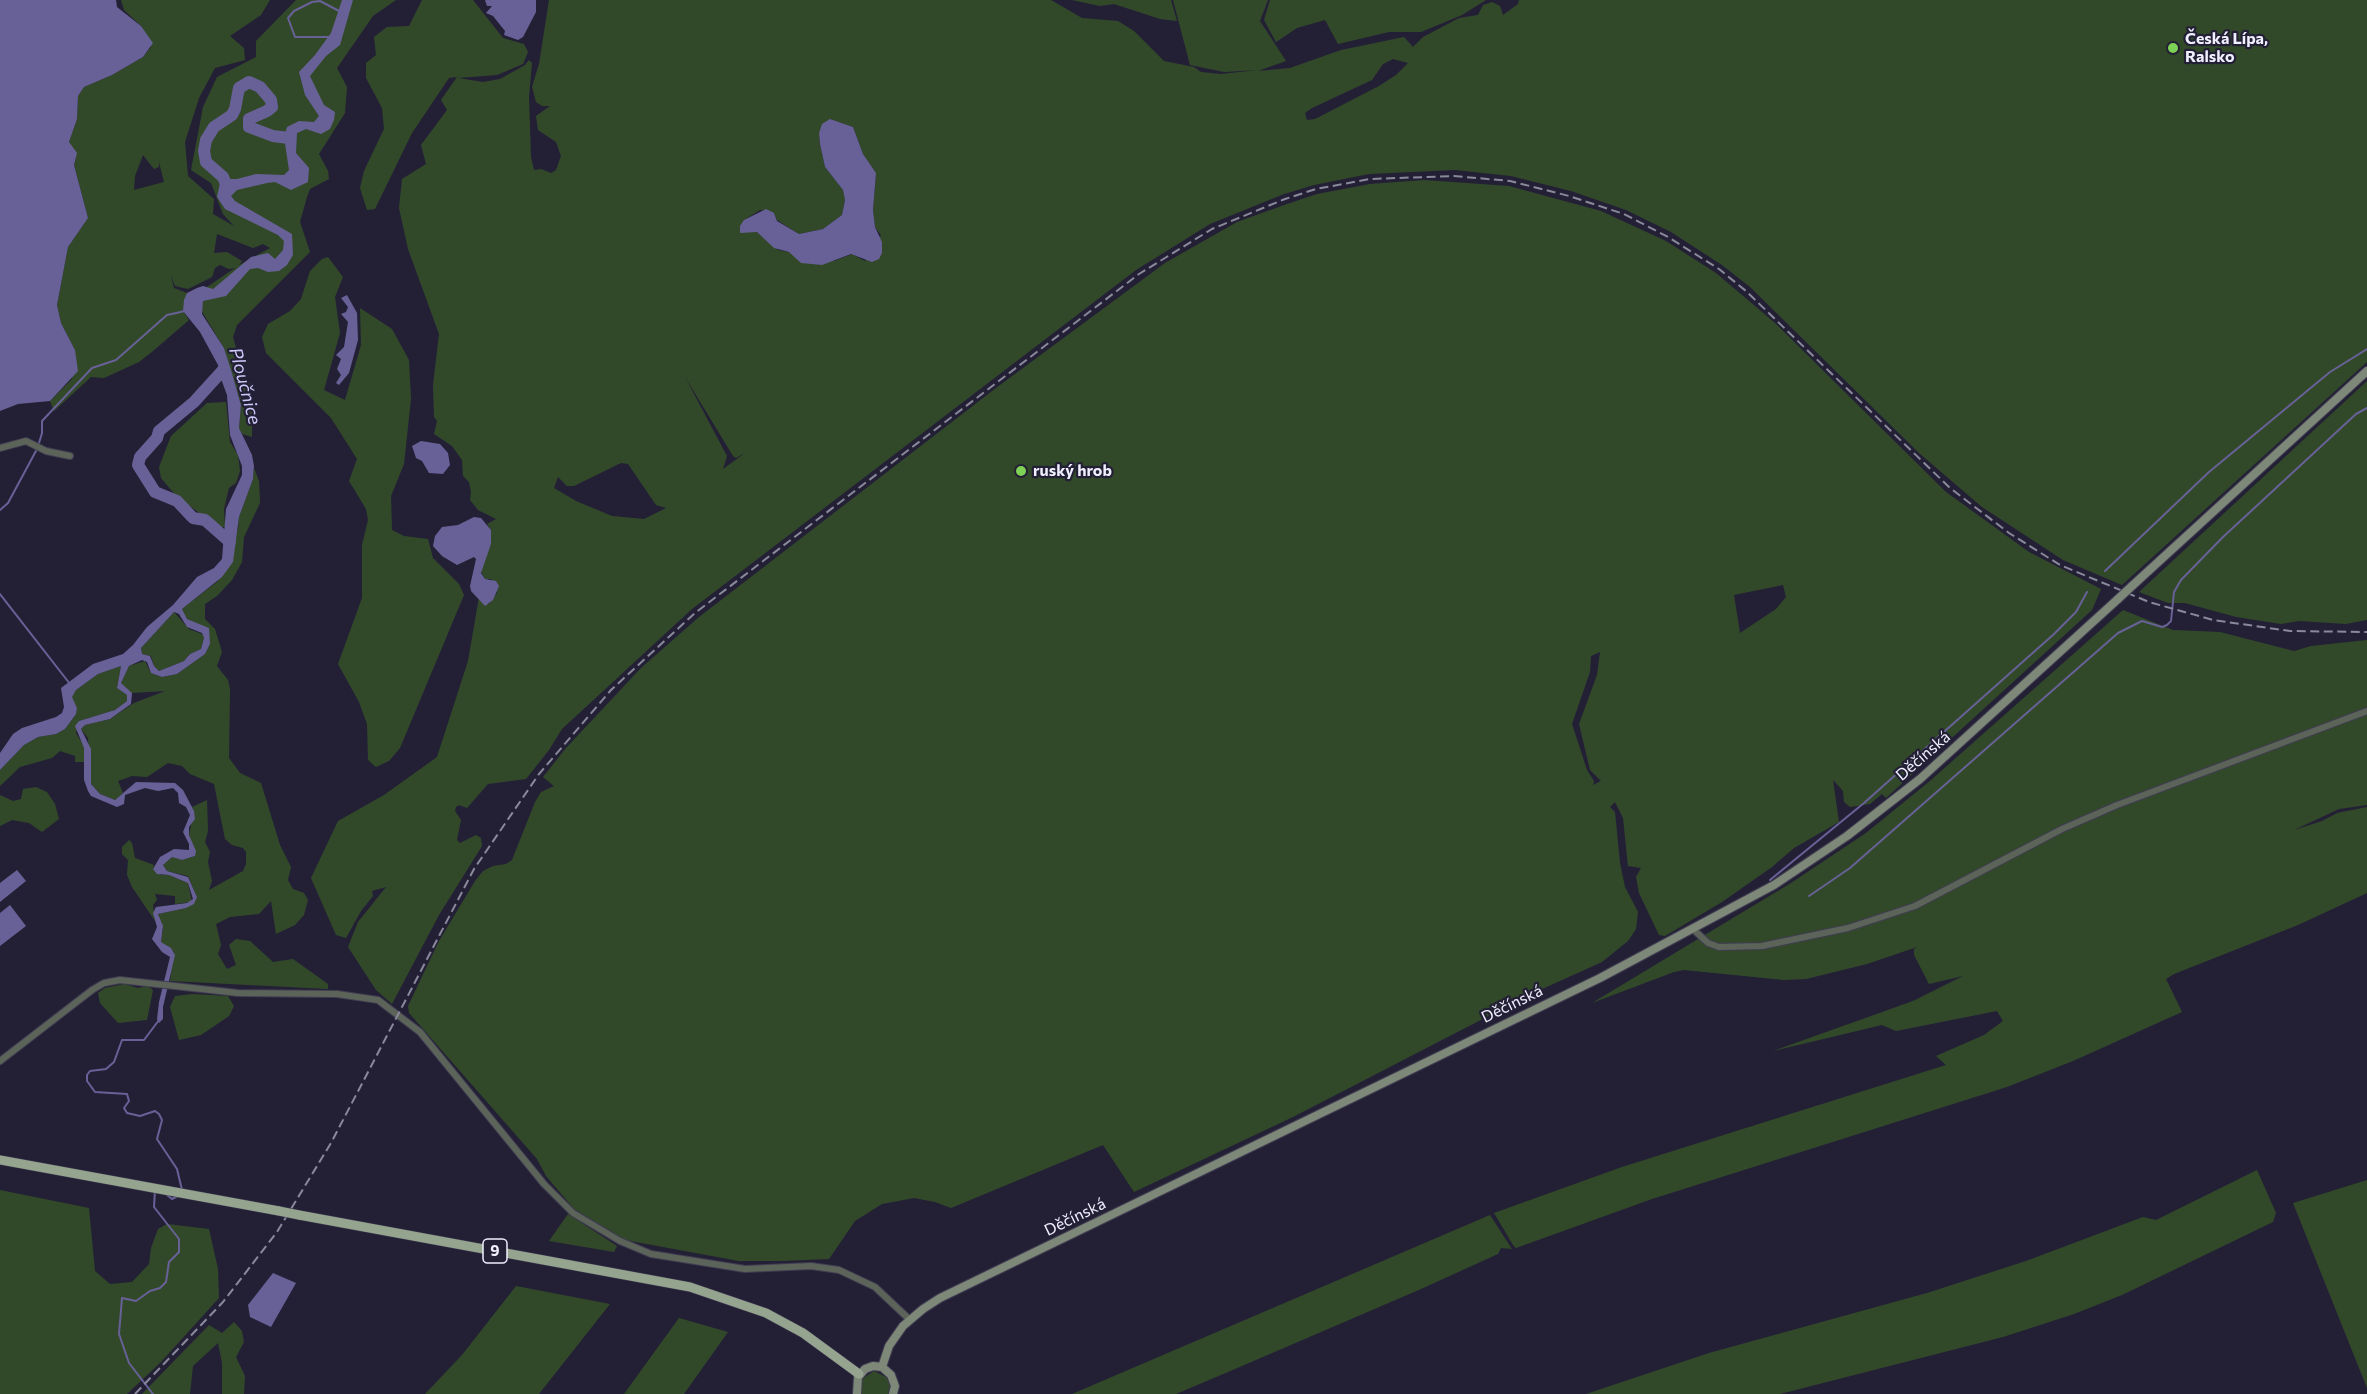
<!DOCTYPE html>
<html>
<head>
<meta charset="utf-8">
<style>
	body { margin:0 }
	canvas { display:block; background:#232036 }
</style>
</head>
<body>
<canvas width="2367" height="1394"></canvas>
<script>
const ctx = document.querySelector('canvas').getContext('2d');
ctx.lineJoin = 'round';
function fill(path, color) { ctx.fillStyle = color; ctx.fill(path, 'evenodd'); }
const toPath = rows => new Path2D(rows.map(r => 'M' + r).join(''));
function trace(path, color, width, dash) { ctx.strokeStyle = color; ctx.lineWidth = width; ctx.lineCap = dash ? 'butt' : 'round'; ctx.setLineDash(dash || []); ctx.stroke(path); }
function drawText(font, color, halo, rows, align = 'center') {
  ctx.font = font + ' Commissioner,sans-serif'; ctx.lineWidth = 4.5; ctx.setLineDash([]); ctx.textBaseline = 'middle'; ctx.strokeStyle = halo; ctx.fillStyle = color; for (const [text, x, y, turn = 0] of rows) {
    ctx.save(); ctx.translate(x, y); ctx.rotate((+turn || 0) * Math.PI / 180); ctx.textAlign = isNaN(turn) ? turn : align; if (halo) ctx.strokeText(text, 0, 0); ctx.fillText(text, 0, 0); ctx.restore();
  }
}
fill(toPath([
	[121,0,270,0,261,15,230,36,244,48,245,60,215,68,199,98,185,142,188,176,214,199,213,214,234,226,223,214,211,183,191,170,203,107,217,77,256,57,256,41,296,0,396,0,373,16,337,68,347,87,345,113,319,154,328,171,329,179,310,189,307,197,300,222,310,252,237,325,233,337,241,366,252,388,252,437,242,434,239,428,241,405,224,348,201,310,207,287,235,268,229,269,220,265,215,268,212,277,188,289,175,286,171,275,174,288,187,293,183,311,189,320,153,351,139,362,104,378,91,377,54,411,50,401,72,379,75,363,75,350,61,323,57,305,68,247,88,218,74,165,76,158,69,142,77,119,78,96,84,87,112,75,143,57,151,47,141,26,124,10],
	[143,155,154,169,159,167,159,162,164,182,134,190,135,176],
	[217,234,253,248,263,244,270,248,239,265,242,261,227,252,214,253],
	[422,0,473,0,503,38,524,44,528,52,523,64,497,75,458,78,483,82,500,79,525,65,529,60,532,63,529,97,531,157,534,170,541,169,551,173,556,170,561,156,556,142,538,130,536,116,550,106,542,106,536,102,532,87,539,64,549,0,1051,0,1082,18,1118,21,1134,31,1164,61,1194,67,1201,72,1221,74,1258,70,1224,72,1190,65,1173,0,1268,0,1260,21,1286,61,1258,71,1290,68,1341,50,1404,37,1413,47,1423,37,1459,18,1478,15,1483,5,1492,2,1500,6,1503,15,1518,4,1519,0,2367,0,2367,362,2122,585,2063,560,1982,507,1919,453,1750,287,1722,265,1671,232,1626,210,1571,191,1511,176,1455,170,1369,174,1314,185,1284,194,1210,224,1136,270,692,609,562,729,549,750,526,779,488,784,467,808,459,805,456,807,455,811,461,820,457,840,460,843,476,835,481,838,482,846,439,915,392,1004,376,990,348,947,358,922,386,887,372,891,373,896,361,911,346,938,336,935,311,878,338,821,384,795,437,757,468,661,479,597,489,604,497,593,491,579,485,579,480,569,491,544,491,530,487,524,496,519,478,510,470,500,471,492,469,482,463,476,462,460,452,446,434,434,437,421,434,417,433,385,439,334,408,249,399,208,402,179,426,164,421,145,447,110,441,100,457,77,449,78,412,133,375,209,367,210,360,188,364,171,384,129,382,108,366,78,366,63,376,55,374,37,387,27,409,26],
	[1393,59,1408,63,1396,75,1379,86,1315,119,1307,120,1305,113,1312,108,1372,80,1383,64],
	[830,119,853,127,863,154,876,173,873,210,875,227,881,235,865,261,852,254,834,261,778,250,757,232,747,231,744,220,760,210,774,213,777,220,799,234,823,229,842,215,845,199,843,190,825,167,820,144,819,133],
	[685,377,733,456,736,458,745,453,723,469,727,456],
	[621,463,628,464,656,505,666,508,644,519,612,516,576,501,554,488,558,477,567,486,574,486],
	[1072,0,1171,0,1177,21,1160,19,1114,4,1100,6],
	[1270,0,1486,0,1462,15,1421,32,1389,32,1338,44,1325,20,1297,28,1276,42,1264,20],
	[1424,180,1509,186,1601,211,1666,241,1716,273,1775,323,1946,492,2029,552,2101,589,2092,610,1886,798,1882,794,1870,804,1850,807,1844,802,1843,791,1833,780,1839,822,1794,848,1772,867,1722,902,1665,936,1659,935,1639,893,1636,877,1641,868,1628,866,1623,818,1615,802,1610,807,1615,812,1620,863,1625,887,1638,912,1636,929,1628,941,1602,962,1531,994,1293,1117,1134,1192,1103,1145,951,1208,935,1202,914,1198,882,1204,855,1221,829,1259,782,1261,739,1261,625,1240,574,1209,546,1176,537,1159,409,1013,408,1006,439,941,475,881,483,871,493,866,506,864,512,860,535,802,541,792,554,786,543,777,566,748,641,668,699,617,996,388,1165,263,1237,222,1287,204,1317,194,1370,184],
	[1783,585,1786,597,1776,609,1740,633,1734,595],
	[1600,652,1597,675,1579,724,1590,770,1601,781,1593,785,1594,781,1587,770,1572,724,1590,672,1591,656],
	[328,257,343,277,335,297,340,333,324,390,345,400,361,345,360,308,392,329,409,360,411,399,404,464,391,496,392,530,404,536,428,539,433,558,459,584,464,595,400,748,389,761,376,767,368,760,367,724,359,702,338,664,362,598,362,545,368,520,366,509,349,481,357,459,331,418,266,353,262,337,268,324,290,311,301,299,310,271,322,259],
	[2367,381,2367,620,2346,624,2299,621,2281,624,2236,617,2185,603,2168,603,2139,592],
	[226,402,230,442,238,455,240,471,236,483,229,488,224,509,225,527,219,527,177,497,161,478,159,467,171,436,207,403],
	[254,468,259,481,260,503,244,537,242,562,232,580,217,596,205,604,205,619,215,629,222,652,217,666,228,680,230,689,229,758,240,773,261,783,280,845,291,867,288,880,293,889,304,893,308,900,304,915,295,925,276,934,271,901,259,914,230,917,216,924,221,945,218,954,227,969,236,965,229,945,236,939,250,941,273,962,293,959,328,984,328,989,170,981,174,952,161,942,163,929,158,914,186,908,197,897,188,876,167,871,163,865,172,857,182,860,195,856,189,835,194,811,192,807,207,800,208,831,205,842,210,852,208,862,212,881,209,890,243,871,246,864,246,852,243,848,232,845,225,839,214,784,190,774,182,766,168,763,147,777,132,776,118,781,123,793,115,800,100,794,91,784,88,738,81,729,85,725,110,719,134,703,165,691,132,693,125,689,121,683,129,666,145,661,151,673,162,677,177,674,205,654,210,644,207,628,187,619,182,609,218,581,238,529,239,517,253,479],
	[2123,610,2173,630,2220,632,2294,651,2311,646,2367,640,2367,805,2339,809,2294,830,2322,821,2337,813,2367,807,2367,893,2298,925,2174,974,2166,979,2182,1012,2073,1061,2007,1087,1652,1199,1516,1248,1513,1245,1494,1213,1622,1167,1946,1065,1936,1056,1984,1035,2003,1021,1997,1011,1896,1031,1882,1025,1773,1051,1913,1001,1963,976,1929,984,1914,955,1914,949,1917,947,1867,964,1806,979,1784,980,1684,970,1674,972,1592,1003,1791,883,1866,833,1931,780],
	[174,612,189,629,202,634,204,638,201,649,190,654,184,661,159,671,154,666,151,656,142,654,141,648],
	[121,666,117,688,127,695,127,701,115,710,79,721,76,733,84,746,84,762,75,762,75,756,60,751,52,758,20,767,0,786,0,770,24,745,38,737,56,734,65,729,76,714,77,708,71,697,76,690,98,674],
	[36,787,47,792,55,804,59,819,42,832,29,823,12,820,0,826,0,795,13,801,21,799,23,789],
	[129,840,132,843,135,858,154,865,153,869,161,875,169,875,188,883,192,902,175,904,175,896,155,894,157,900,153,905,155,921,132,887,127,875,128,860,122,854,122,847],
	[124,984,138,988,148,986,153,990,147,1020,118,1023,100,1003,98,993,105,988],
	[192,994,228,996,234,1006,229,1016,201,1035,179,1040,170,1007,175,996],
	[2257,1170,2276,1213,2273,1222,2122,1295,2074,1314,2003,1337,1780,1394,1586,1394,1709,1353,1927,1293,2026,1261,2143,1217,2156,1220],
	[2367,1180,2367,1388,2293,1203],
	[0,1190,89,1208,95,1271,110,1284,132,1282,149,1264,151,1248,158,1229,167,1224,209,1229,218,1269,219,1298,161,1362,127,1394,0,1394],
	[568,1214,617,1246,614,1252,549,1241],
	[1490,1215,1512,1249,1501,1248,1498,1254,1421,1289,1228,1372,1176,1394,1072,1394],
	[516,1286,610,1304,539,1394,425,1394,462,1355],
	[679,1318,728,1332,684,1394,624,1394],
	[234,1322,242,1331,244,1342,236,1357,245,1376,244,1394,222,1394,222,1363,218,1343,193,1366,190,1394,142,1394,209,1325,222,1333],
	[874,1371,888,1378,890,1386,888,1394,862,1394,862,1379]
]), '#324929');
fill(toPath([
	[0,0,116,0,117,7,141,26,153,43,143,57,112,75,84,87,78,96,77,119,69,142,77,153,74,165,88,218,68,247,57,305,61,323,75,350,78,371,50,401,18,404,0,411],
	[342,0,353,0,340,45,326,56,310,76,324,105,335,112,334,120,330,129,321,134,306,129,297,133,296,153,309,168,308,182,291,190,275,182,267,183,237,190,231,196,235,201,292,234,293,255,287,265,279,271,268,272,258,268,250,269,226,296,203,301,202,314,224,348,231,370,241,405,239,428,252,455,254,466,253,479,239,517,233,562,222,577,182,609,187,619,209,628,210,644,205,654,177,674,162,677,151,673,147,662,142,660,129,666,121,683,132,693,131,704,110,719,85,725,81,729,91,749,91,784,100,794,115,800,136,782,175,783,183,790,194,811,195,819,189,827,189,835,196,851,195,856,182,860,172,857,163,865,167,871,188,877,197,897,194,904,186,908,158,914,163,926,161,942,171,948,175,955,163,1007,163,1019,159,1023,157,1019,159,1002,170,957,162,952,152,939,157,927,153,913,156,907,187,903,193,899,188,883,169,875,157,874,153,869,160,857,174,849,189,850,189,844,183,832,190,815,186,807,179,803,178,793,173,788,158,791,145,788,125,795,124,804,117,807,91,796,88,791,84,780,84,748,75,726,79,721,115,710,127,701,127,695,117,688,121,666,98,674,76,690,72,697,77,708,76,714,65,729,56,734,38,737,24,745,0,770,0,753,13,734,22,728,56,717,62,713,64,707,61,688,93,664,123,654,133,645,147,627,173,605,197,577,214,568,222,559,226,509,242,475,242,466,230,435,227,395,220,376,218,365,200,332,183,311,184,300,187,293,197,288,203,286,213,289,251,257,268,253,275,259,283,250,284,241,278,235,225,209,217,197,220,183,224,179,237,179,256,174,284,175,289,170,284,137,287,127,299,121,314,122,319,116,305,95,299,72,315,55,331,33],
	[174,612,179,614,187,627,202,633,204,638,201,649,190,654,184,661,159,671,154,666,150,656,142,654,141,648],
	[485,0,536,0,536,12,523,37,518,40,504,35,505,31,493,16,486,13,492,6,487,6],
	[830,119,853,127,863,154,876,173,873,210,875,227,882,242,882,253,879,259,872,262,851,254,822,265,801,263,789,252,774,248,757,232,740,233,740,226,744,220,766,209,774,213,777,221,799,234,823,229,842,215,845,200,843,190,825,167,820,144,819,133,822,124],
	[347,295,357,313,358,340,349,373,339,385,336,383,341,375,337,369,341,359,336,355,344,347,348,322,341,314,346,312,348,307,341,298],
	[421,441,440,444,448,453,450,465,443,474,429,473,422,461,416,458,412,446],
	[474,517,481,518,491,530,491,544,481,573,485,579,496,581,499,586,493,600,485,606,471,591,470,586,476,559,474,557,457,565,442,556,433,546,435,536,442,527,458,525],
	[17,870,26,881,0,902,0,883],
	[10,905,26,926,0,946,0,913],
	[273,1273,296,1283,271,1327,250,1317,248,1305]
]), '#686197');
trace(toPath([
	[330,37,295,37,288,18,294,11,312,2,320,1,341,12],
	[39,443,42,433,42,421,92,368,116,360,167,315,185,311],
	[0,510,8,503,37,449],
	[2105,571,2209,472,2330,372,2367,349],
	[0,594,70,684],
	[1770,880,1864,803,2054,634,2076,612,2087,592],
	[1809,896,1850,868,2118,633,2142,621,2162,627,2167,625,2171,621,2174,592,2181,580,2223,537,2356,414,2367,408],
	[159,1020,144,1040,122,1040,114,1062,106,1069,90,1071,87,1075,87,1081,95,1092,127,1094,129,1101,124,1108,127,1113,140,1116,155,1111,159,1114,162,1120,157,1139,177,1169,182,1190],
	[167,1195,172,1199,180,1195],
	[153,1394,129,1363,119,1334,122,1298,136,1301,150,1291,160,1288,166,1282,169,1262,179,1252,179,1239,154,1207,155,1190]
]), '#686197', 2);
trace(toPath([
	[228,189,223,177,206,162,204,151,206,140,214,127,232,115,235,109,239,88,249,82,260,87,271,100,272,107,267,111,249,119,249,127,273,136,289,138],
	[224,369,194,402,159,431,157,438,140,457,138,465,155,492,177,501,193,518,205,520,230,542]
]), '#686197', 12);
const street = toPath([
	[0,448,26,441,46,451,70,456],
	[1694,930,1708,943,1719,947,1762,946,1848,928,1915,906,2062,829,2117,805,2367,711],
	[0,1061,92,990,104,983,120,980,238,993,337,994,378,1000,420,1032,544,1184,573,1213,620,1241,651,1254,745,1269,811,1266,839,1270,875,1287,909,1319]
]);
const secondary = toPath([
	[2132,586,2367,371],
	[882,1367,889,1346,903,1326,923,1309,940,1298,1600,978,1774,885,1847,836,1920,779,2118,599],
	[857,1394,858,1377,865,1369,873,1366,882,1367,891,1375,895,1386,893,1394]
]);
const primary = toPath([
	[0,1160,279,1211],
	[299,1215,690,1287,766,1313,803,1333,859,1374]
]);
trace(street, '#403d52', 8);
trace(secondary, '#403d52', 10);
trace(primary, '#403d52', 10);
trace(street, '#5c645a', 6);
trace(secondary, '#7d8878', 8);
trace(primary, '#95a48f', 9);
trace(toPath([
	[135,1394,223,1302,277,1232,331,1143,474,869,539,774,611,690,695,613,1139,274,1212,229,1285,199,1316,189,1370,179,1454,176,1510,181,1569,196,1624,214,1668,237,1719,269,1746,291,1950,488,2009,533,2060,565,2149,602,2213,620,2290,631,2367,632]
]), '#8a889b', 2, [9, 4.5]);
const secondaryBridge = toPath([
	[2118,599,2132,586]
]);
const primaryBridge = toPath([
	[279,1211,299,1215]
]);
trace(secondaryBridge, '#403d52', 10, []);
trace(primaryBridge, '#403d52', 10, []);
trace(secondaryBridge, '#7d8878', 8);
trace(primaryBridge, '#95a48f', 9);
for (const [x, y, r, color] of [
	[2173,48,6,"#7dd154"],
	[1021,471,6,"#7dd154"]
]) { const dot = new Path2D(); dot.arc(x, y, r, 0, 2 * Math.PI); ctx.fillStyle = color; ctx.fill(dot); trace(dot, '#232036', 2); }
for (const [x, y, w] of [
	[495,1251,24]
]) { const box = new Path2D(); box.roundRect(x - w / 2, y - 12, w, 24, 4.5); ctx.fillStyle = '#232036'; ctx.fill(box); trace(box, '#f0effe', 1.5); }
drawText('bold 15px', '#f0effe', null, [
	["9",495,1251]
]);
drawText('bold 16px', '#f0effe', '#232036', [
	["Česká Lípa,",2185,39],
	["Ralsko",2185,57],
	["ruský hrob",1033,471]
], 'left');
drawText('16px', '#f0effe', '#232036', [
	["Děčínská",1923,756,-41],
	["Děčínská",1512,1004,-26],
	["Děčínská",1075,1217,-26]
]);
drawText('italic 18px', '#cbc7f8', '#232036', [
	["Ploučnice",245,386,75]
]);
</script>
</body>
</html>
